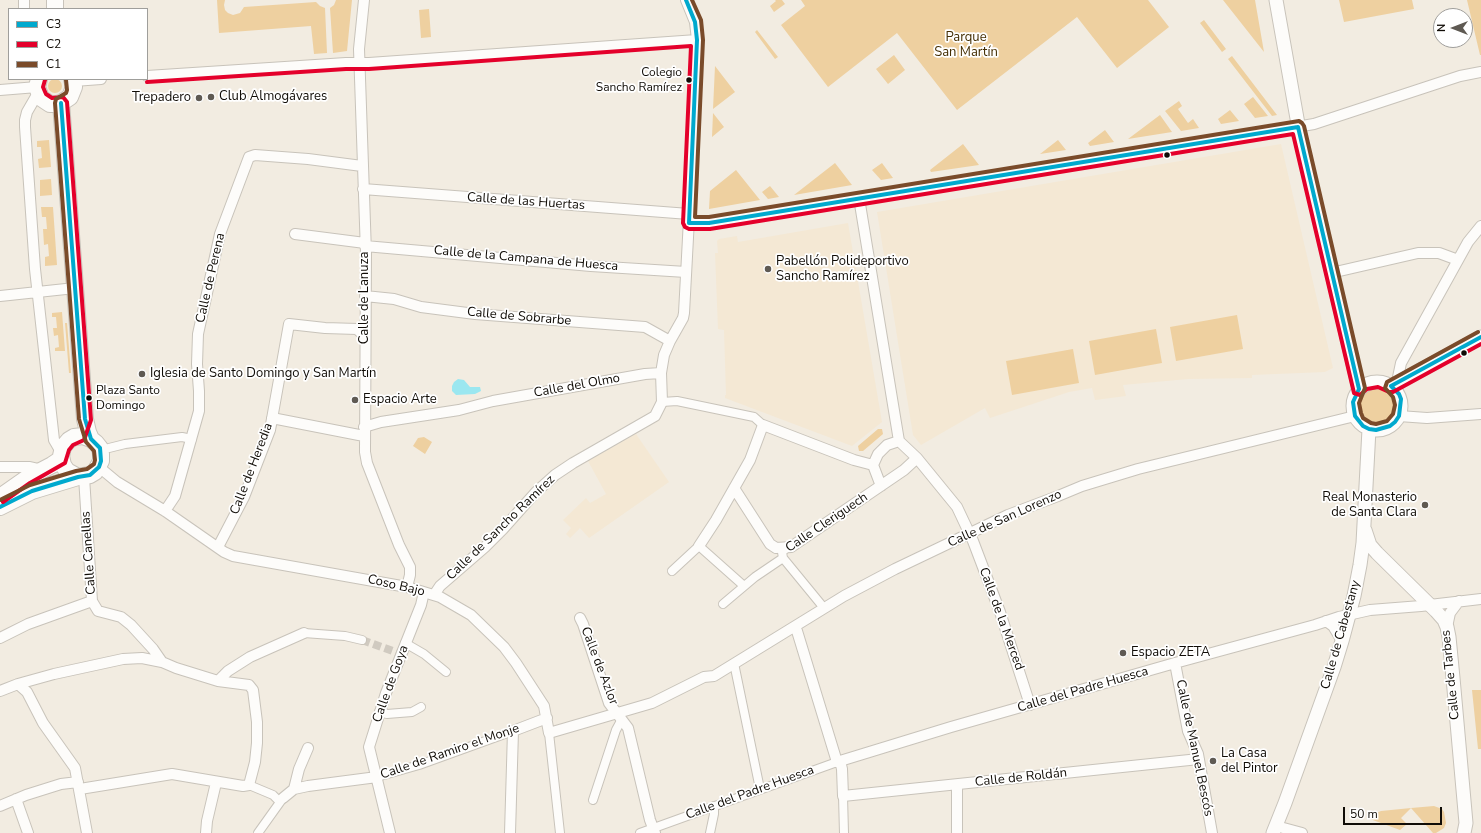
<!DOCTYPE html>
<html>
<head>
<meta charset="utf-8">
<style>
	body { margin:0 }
	#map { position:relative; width:1481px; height:833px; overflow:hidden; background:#f2ece1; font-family:"Nunito Sans",sans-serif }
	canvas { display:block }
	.legend { position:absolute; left:8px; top:8px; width:140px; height:72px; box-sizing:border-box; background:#fff; border:1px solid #9f9e9b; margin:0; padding:5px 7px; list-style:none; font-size:12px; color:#100c06 }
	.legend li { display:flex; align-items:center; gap:8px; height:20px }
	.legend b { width:20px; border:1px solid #9f9e9b }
	.north { position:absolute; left:1433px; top:8px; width:40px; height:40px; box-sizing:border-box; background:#fff; border:1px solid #9f9e9b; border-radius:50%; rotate:270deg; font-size:11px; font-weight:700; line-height:16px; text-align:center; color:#100c06 }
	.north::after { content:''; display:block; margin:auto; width:14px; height:18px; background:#5f5a53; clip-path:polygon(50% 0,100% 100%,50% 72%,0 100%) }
	.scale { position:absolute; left:1343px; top:807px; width:99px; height:18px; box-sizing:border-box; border:2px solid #100c06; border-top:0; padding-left:5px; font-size:12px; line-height:14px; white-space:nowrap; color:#100c06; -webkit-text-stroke:3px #fff; paint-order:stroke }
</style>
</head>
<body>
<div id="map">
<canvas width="1481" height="833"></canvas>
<ul class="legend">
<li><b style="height:5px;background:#00a9ce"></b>C3</li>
<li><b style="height:5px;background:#e4002b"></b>C2</li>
<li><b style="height:5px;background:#7a4b2a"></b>C1</li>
</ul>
<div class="north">N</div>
<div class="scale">50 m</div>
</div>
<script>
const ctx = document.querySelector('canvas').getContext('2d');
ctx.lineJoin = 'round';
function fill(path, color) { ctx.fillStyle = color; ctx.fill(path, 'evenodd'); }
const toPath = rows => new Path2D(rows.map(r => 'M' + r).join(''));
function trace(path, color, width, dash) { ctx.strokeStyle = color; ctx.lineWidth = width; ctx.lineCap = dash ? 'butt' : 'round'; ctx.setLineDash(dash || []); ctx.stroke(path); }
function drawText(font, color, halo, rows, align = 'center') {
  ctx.font = font + ' "Nunito Sans",sans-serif'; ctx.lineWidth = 3.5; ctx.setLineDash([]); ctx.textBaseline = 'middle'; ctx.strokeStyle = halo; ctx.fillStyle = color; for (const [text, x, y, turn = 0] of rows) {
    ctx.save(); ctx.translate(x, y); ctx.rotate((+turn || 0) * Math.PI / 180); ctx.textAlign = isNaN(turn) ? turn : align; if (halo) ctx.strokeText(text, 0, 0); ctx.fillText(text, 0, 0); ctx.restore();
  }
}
fill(toPath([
	[1281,144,1333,368,1325,372,1252,375,1252,378,1188,379,1123,385,1126,396,1095,400,1092,388,1069,392,990,418,985,408,921,445,913,435,877,212],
	[848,223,882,422,852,446,725,398,725,395,726,395,724,330,718,329,715,253,718,253,717,241,719,239,737,236,738,242],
	[636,434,669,482,589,538,580,528,570,538,566,534,571,528,563,520,586,498,590,503,606,494,588,461]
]), '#f4e8d4');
fill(toPath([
	[217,0,225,0,224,5,225,10,228,13,233,15,240,13,244,7,316,2,320,6,325,8,327,53,314,54,311,26,219,33],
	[336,0,352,0,347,51,333,53,330,8,334,5],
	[775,0,782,0,785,4,774,12,770,6,776,1],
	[801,0,1148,0,1169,27,1117,68,1077,17,957,110,897,33,828,87,781,25,805,6],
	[1223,0,1255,0,1264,52],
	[1339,0,1412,0,1414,9,1344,22],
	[1467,0,1481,0,1481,55,1480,55],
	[429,9,431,37,421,38,419,10],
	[1204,20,1226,49,1222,52,1200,23],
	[757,30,778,57,775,59,755,32],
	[894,55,905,70,888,84,876,69],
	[1232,56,1277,115,1272,116,1228,59],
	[715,66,735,92,713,109],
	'48 86a7 7 0 1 1 14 0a7 7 0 1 1-14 0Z',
	[1253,97,1268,116,1255,118,1244,104],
	[1179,101,1182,106,1178,109,1188,123,1193,119,1199,128,1181,131,1165,111],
	[1230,110,1239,121,1221,124,1218,119],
	[713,113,724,127,712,137],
	[1160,115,1172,132,1128,139],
	[1105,130,1114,142,1090,146,1088,143],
	[49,140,51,167,39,168,38,159,42,158,41,147,37,147,37,141],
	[1058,140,1066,150,1040,154],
	[963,144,979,165,931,172,930,170],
	[835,163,852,185,794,195],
	[882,163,893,178,881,180,872,170],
	[736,170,760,200,709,209,710,191],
	[51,179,52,195,40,196,40,180],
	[770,186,779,197,768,199,762,192],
	[41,207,53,207,57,265,45,266,45,257,49,256,48,244,44,245,43,229,47,229,46,217,42,217],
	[62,312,65,351,55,351,55,348,59,347,58,335,54,336,53,328,57,328,56,317,52,317,52,313],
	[1237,315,1243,349,1176,361,1170,327],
	[65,323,67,323,71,373,69,373],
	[1156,329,1162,363,1095,375,1089,341],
	[1073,349,1079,383,1012,395,1006,361],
	'1360 405a17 17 0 1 1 34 0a17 17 0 1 1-34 0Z',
	[878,429,882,429,883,434,863,451,859,451,858,446],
	[424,437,432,442,425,454,413,446,418,438],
	[1472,690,1481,690,1481,749,1478,749],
	[1434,806,1442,809,1444,812,1446,823,1444,828,1436,833,1433,833,1411,808,1401,818,1407,824,1400,830,1370,819,1376,813,1381,811,1411,808]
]), '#eed0a0');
fill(toPath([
	[458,379,464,380,470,387,480,387,481,391,475,394,456,395,452,391,452,386,454,382]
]), '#9be7f0');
trace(toPath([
	[362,640,401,654]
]), '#d0cac0', 8, [8, 4]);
const pedestrian = toPath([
	[662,402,677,401,754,417,763,425],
	[109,448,125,444,182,437,192,439],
	[783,558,824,608],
	[672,571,699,546,744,586],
	[723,604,755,577,783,558,782,552,788,547],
	[304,633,345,636,362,640],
	[405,643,424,654,446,672],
	[733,664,735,668,760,789],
	[379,712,387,714,412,712,421,707],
	[549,733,560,833],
	[377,777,419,765,513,731],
	[249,785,273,795,280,802],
	[843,796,844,833],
	[593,800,616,730,622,719],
	[258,833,283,798],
	[640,833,837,762],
	[710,833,714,814,714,806]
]);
const minor = toPath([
	[24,0,24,9],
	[364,0,359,49,366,253,365,452,367,463,399,545,410,567,410,575,407,587],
	[147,76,346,63,369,63,697,40],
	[74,81,101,79],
	[0,90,37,87],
	[38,93,27,112,25,120,25,127,35,269,54,440,61,452],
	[363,189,689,214],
	[859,198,899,441],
	[689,223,709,223,1166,149,1314,124,1460,76,1481,72],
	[295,234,365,243],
	[365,246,591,266,686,272],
	[1331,273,1418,253,1439,253,1458,260],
	[0,296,75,288],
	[365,296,394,299,421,307,475,314,645,327,670,341],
	[1397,382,1401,363,1468,242,1481,226],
	[1399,416,1427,418,1481,414],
	[272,418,364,436],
	[364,427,381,422,459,410,493,401,645,374,661,373],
	[0,467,30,467,43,470],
	[99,467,117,482,165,511,224,552,233,556,407,587,440,597,471,615,504,647,516,663,544,706,549,733,652,703,704,677,714,676,844,596,895,569,1008,515,1058,496,1082,486,1138,469,1355,416],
	[84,477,92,601,98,611,121,617,131,625,153,649,162,662],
	[881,486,873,465,878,454,887,445,899,441,917,458,957,507,973,541,1000,612,1030,705],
	[734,488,770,544,776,548,791,547,904,470,917,458],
	[165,511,175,496,199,411,199,391,197,364,198,334,220,234,249,157,255,155,308,159,362,166],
	[699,546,716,520,750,460,763,425,854,460,873,465],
	[218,547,244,497,270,430,289,324,325,328,357,329,361,333,365,334],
	[434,595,440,586,485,547,503,529,536,492,555,475,573,463,655,416,662,402,661,373,664,355,670,341,683,318,684,313,690,200,697,40,695,22,686,0],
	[580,618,583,624,609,703,628,728,650,820,655,833],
	[1326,621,1333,626,1342,641],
	[794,627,797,631,837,762,840,761,842,769,843,796,1199,759],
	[1447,627,1450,613,1459,601],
	[0,638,28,624,92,601],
	[1175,663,1188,731,1198,754,1212,833],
	[218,681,228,671,250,657,304,633],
	[18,684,27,692,43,723,75,768,87,833],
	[0,691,18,684,54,674,123,659,142,658,162,662,176,668,218,681,249,685,253,690,257,722,257,743,255,762,249,785,243,786,172,774,80,789],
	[840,761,951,727,1175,663,1315,625,1339,617,1370,610,1421,606,1481,599],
	[957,785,957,833],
	[294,789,299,769,308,748],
	[283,798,294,789,308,786,377,777],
	[16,799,28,833],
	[0,806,26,795,61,784,78,782],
	[1276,826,1302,833],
	[206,833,207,821,215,787,214,781],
	[390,833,369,747,386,693,421,605,424,592],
	[510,833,513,731,547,718]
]);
const tertiary = toPath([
	[1276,0,1301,141,1359,389],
	'1353 406a24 24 0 1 1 48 0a24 24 0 1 1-48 0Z',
	[1391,386,1481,337],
	[1365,530,1370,545,1377,553,1436,611,1444,620,1447,627,1449,637,1453,678,1466,823,1464,833],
	[1273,833,1285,803,1334,667,1342,641,1354,596,1360,565,1363,543,1369,429]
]);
const primary = toPath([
	[55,0,55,9],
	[39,79,37,87,41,98,50,104,56,104,61,103,70,97,74,87,72,79],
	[61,103,85,419,88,432,91,439],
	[0,497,27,478,52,465,61,459],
	[0,507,32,491,78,477,90,475,95,472,101,461,101,454,100,448,96,443,91,439,83,436,74,437,69,440,63,447,61,456,63,465,67,471,78,477]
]);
trace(pedestrian, '#c8c3ba', 10);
trace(minor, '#c8c3ba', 12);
trace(tertiary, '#c8c3ba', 15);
trace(primary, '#c8c3ba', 18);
trace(pedestrian, '#fdfcfa', 8);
trace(minor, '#fdfcfa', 10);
trace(tertiary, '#fdfcfa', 13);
trace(primary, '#fdfcfa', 16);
trace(toPath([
	[686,0,695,22,697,40,689,223],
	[1298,127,1359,389],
	[689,223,709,223,1298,127],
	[1391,386,1481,337],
	[1359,389,1353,402,1355,416,1363,426,1369,429,1376,430,1390,426,1395,422,1399,416,1401,399,1399,394,1391,386],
	[0,507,32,491,78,477,90,475,99,467,101,461,100,448,91,439,85,419,61,103]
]), '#00a9ce', 4);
trace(toPath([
	[147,82,346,69,369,69,691,46,683,223,685,227,689,229,710,229,1293,134,1354,393,1360,395,1367,389,1378,387,1389,392,1393,392,1481,344],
	[3,502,30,483,65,463,69,450,73,445,84,440,91,420,67,102,63,97,52,98,46,94,43,87,45,80]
]), '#e4002b', 4);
trace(toPath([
	[692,0,701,20,703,40,695,217,709,217,1299,121,1302,123,1304,126,1365,388,1359,403,1361,413,1363,418,1371,423,1376,424,1387,421,1393,414,1395,405,1393,397,1385,388,1387,382,1478,332],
	[0,500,30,485,76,471,87,469,94,464,95,460,94,451,86,442,79,419,55,103,56,99,66,93,67,90,66,80]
]), '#7a4b2a', 4);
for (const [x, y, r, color] of [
	[689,80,3.5,"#100c06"],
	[211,97,4,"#5f5a53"],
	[199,98,4,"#5f5a53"],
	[1167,155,3.5,"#100c06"],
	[768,269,4,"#5f5a53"],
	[1464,353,3.5,"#100c06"],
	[142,374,4,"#5f5a53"],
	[89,398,3.5,"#100c06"],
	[355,400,4,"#5f5a53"],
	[1425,505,4,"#5f5a53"],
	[1123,653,4,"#5f5a53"],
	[1213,761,4,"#5f5a53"]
]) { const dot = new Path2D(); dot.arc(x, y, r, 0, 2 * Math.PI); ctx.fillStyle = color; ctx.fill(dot); trace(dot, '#fff', 1.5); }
drawText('12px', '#100c06', '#fff', [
	["Colegio",682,73],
	["Sancho Ramírez",682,88],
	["Plaza Santo",96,391,"left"],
	["Domingo",96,406,"left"]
], 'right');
drawText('13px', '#432d02', '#fff', [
	["Parque",966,38],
	["San Martín",966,53]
]);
drawText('13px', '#100c06', '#fff', [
	["Club Almogávares",219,97],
	["Trepadero",191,98,"right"],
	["Pabellón Polideportivo",776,262],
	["Sancho Ramírez",776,277],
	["Iglesia de Santo Domingo y San Martín",150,374],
	["Espacio Arte",363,400],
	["Real Monasterio",1417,498,"right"],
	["de Santa Clara",1417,513,"right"],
	["Espacio ZETA",1131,653],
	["La Casa",1221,754],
	["del Pintor",1221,769]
], 'left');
drawText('13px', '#100c06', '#fff', [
	["Calle de las Huertas",526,202,4],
	["Calle de la Campana de Huesca",526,259,5],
	["Calle de Perena",211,278,-77],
	["Calle de Lanuza",365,298,-90],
	["Calle de Sobrarbe",519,317,5],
	["Calle del Olmo",577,386,-10],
	["Calle de Heredia",252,469,-69],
	["Calle de San Lorenzo",1005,519,-24],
	["Calle Cleriguech",827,523,-34],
	["Calle de Sancho Ramírez",501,528,-44],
	["Calle Canellas",89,553,-94],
	["Coso Bajo",396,586,13],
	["Calle de la Merced",1001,619,70],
	["Calle de Cabestany",1341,635,-74],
	["Calle de Azlor",599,666,69],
	["Calle de Tarbes",1451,675,-96],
	["Calle de Goya",391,684,-70],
	["Calle del Padre Huesca",1083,690,-16],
	["Calle de Manuel Bescós",1194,748,78],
	["Calle de Ramiro el Monje",450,752,-19],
	["Calle de Roldán",1021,778,-6],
	["Calle del Padre Huesca",750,793,-20]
]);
</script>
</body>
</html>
